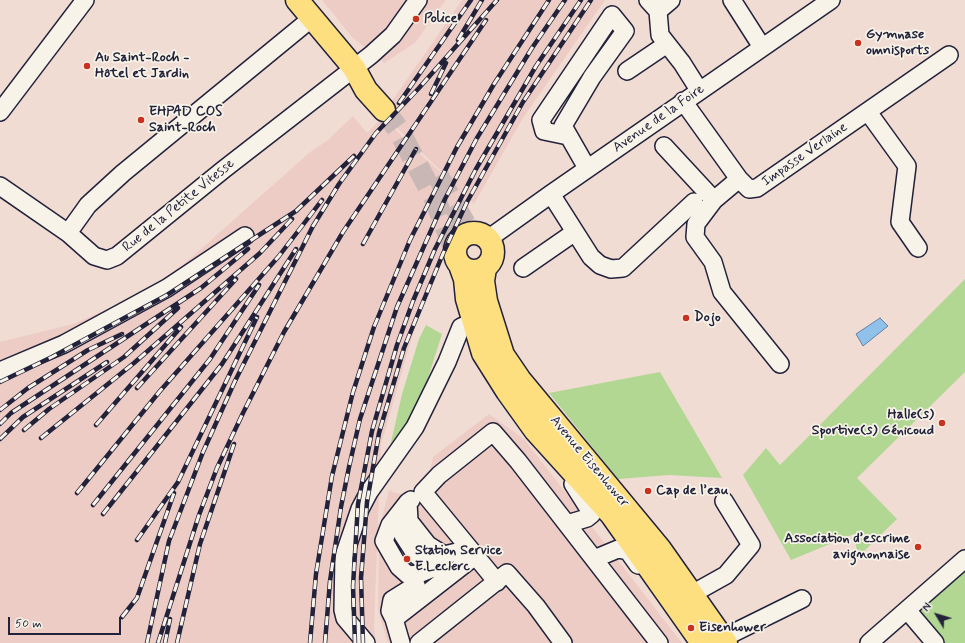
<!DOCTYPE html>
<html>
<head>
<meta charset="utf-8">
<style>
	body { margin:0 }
	#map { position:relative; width:965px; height:643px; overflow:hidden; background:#f1dcd4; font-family:Mynerve,sans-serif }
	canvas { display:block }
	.north { position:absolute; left:917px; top:595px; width:40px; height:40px; -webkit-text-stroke:3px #f7f3e8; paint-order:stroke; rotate:308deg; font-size:11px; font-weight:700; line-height:16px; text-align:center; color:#22223b }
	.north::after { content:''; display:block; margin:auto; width:14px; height:18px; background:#22223b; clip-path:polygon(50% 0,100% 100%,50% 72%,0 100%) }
	.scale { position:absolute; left:8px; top:617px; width:113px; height:18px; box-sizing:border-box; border:2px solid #22223b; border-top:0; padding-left:5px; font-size:12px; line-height:14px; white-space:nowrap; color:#22223b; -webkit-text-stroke:3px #f7f3e8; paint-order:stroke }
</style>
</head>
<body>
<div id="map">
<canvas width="965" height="643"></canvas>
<div class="north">N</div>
<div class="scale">50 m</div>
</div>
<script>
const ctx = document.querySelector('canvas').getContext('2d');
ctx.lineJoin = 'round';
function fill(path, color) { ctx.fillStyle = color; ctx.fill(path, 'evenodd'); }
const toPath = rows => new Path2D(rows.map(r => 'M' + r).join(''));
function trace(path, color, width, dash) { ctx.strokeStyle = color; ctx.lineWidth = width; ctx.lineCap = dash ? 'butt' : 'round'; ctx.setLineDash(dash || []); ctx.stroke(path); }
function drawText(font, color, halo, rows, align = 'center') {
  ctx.font = font + ' Mynerve,sans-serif'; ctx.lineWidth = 3.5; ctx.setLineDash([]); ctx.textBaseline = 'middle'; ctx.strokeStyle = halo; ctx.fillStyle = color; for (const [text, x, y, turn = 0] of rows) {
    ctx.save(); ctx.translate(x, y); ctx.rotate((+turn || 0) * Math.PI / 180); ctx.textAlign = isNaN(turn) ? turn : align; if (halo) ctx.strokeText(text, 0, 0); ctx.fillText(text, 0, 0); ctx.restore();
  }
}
fill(toPath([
	[322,0,446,0,415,43,384,63,352,37],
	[462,0,605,0,523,118,474,204,471,201,420,309,381,445,374,628,376,643,0,643,0,342,73,324,115,306,165,281,310,152,328,140,353,116,367,133,383,116,407,142,458,188,383,114],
	[489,414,524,439,682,643,388,643,378,610,379,550,382,517,389,490,396,493,412,495,423,477,430,471,433,457]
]), '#edccc6');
fill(toPath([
	[965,279,965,372,857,478,897,519,858,557,854,534,791,560,743,475,766,448,780,465],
	[426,325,442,334,420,403,387,460,402,394,419,339],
	[660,372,722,478,669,475,618,479,549,393],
	[965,566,965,643,944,643,916,611]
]), '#b1d793');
const water = toPath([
	[880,318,888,326,863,346,856,334,880,318]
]);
fill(water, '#90c1eb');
trace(water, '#6481a5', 1);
trace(toPath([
	[384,110,398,129,435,199,454,248],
	[438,176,470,233]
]), '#c8b7b5', 22, [22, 11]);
const minor = toPath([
	[648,0,658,11,660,35,682,63,699,90],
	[732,0,762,47],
	[658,11,671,0],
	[627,71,667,44],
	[683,101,739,179,749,189,757,188,949,55],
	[0,112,85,0],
	[868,112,907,166,900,222,918,248],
	[568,136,544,131,541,120,612,15,625,31,592,77,563,126,587,168],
	[664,146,714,200],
	[739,179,714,200,696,224,695,237,713,262,722,292,780,364],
	[0,186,68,233,94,256,107,260,117,256,223,170,371,55,393,35,418,0],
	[551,194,591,257,600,265,611,269,623,268,694,202],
	[68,233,88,205,123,173,312,18],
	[488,239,551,194,831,0],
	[523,268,575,232],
	[0,371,64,344,167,288,245,236],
	[411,500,408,502,409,521,428,545,444,555,470,549],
	[408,502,390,525,384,541,399,567,408,575,419,574,441,565],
	[405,510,399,523,403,535,416,555,429,565,441,565],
	[567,524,587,518,592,514,573,484],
	[594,559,618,549,628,551,638,565],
	[497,582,423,492,439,475,493,432,518,461,659,643],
	[692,594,726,575,751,545,724,501],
	[907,610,935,643],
	[394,619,390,611,392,600,416,585],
	[723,638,802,599],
	[366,643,345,618,343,610,344,556,360,509,369,492,415,427,447,362,461,327,473,322],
	[401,643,394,619,475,556],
	[419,643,507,573,536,606,563,643],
	[869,643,965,559]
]);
const major = toPath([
	[297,0,354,68,366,90,384,110],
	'455 252a19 19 0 1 1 38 0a19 19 0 1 1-38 0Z',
	[461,268,465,279,467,299,483,353,507,391,535,430,611,514,702,643],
	[485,268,483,281,486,301,503,355,520,380,660,549,726,643]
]);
trace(minor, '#22223b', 20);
trace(major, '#22223b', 25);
trace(minor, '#f7f3e8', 17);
trace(major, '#fddf80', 22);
const rail = toPath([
	[458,40,482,0],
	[431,94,446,63],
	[399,103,471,0],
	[363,244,416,149],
	[0,382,52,357,167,295,296,211,354,156],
	[137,388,236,279],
	[0,410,28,388,88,350,122,334],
	[0,424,11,413,201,288,248,249],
	[96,425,181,327],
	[24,430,49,409,124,357,178,308],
	[41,438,134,363,260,253,292,219],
	[0,439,23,417,107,362],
	[77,493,160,391,279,256,322,200],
	[93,505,210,359,259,285],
	[103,514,222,364,296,249],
	[137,540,178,482,257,317],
	[122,617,137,598,174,493],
	[147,643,169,541,203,452,235,381,313,226,339,184,376,133,419,88,497,0],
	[158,643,199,515,217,468,243,413,284,332,343,232,486,20],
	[165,643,170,619],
	[177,643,200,544,234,444],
	[310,643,316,574,332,476,353,392,374,327,410,240,457,147,494,84,549,0],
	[325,643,330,581,341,507,349,467,360,419,397,307,445,199,477,138,532,48,565,0],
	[355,643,353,586,358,504,372,431,397,345,413,301,435,249,476,169,536,66,581,0],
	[363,643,361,578,367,502,379,433,404,348,442,256,467,202,523,102,591,0]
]);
trace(rail, '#22223b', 4.5);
trace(rail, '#f7f3e8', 3, [9]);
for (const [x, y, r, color] of [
	[416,19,4,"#c8321e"],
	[858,43,4,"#c8321e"],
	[87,66,4,"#c8321e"],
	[141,120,4,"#c8321e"],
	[686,318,4,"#c8321e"],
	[942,423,4,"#c8321e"],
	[648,491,4,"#c8321e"],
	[918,547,4,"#c8321e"],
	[407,559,4,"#c8321e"],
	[691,628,4,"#c8321e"]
]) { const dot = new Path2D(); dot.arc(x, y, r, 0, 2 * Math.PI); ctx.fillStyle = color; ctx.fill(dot); trace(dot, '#f7f3e8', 1.5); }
drawText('bold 14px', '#22223b', '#f7f3e8', [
	["Police",424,19],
	["Gymnase",866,35],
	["omnisports",866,51],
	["Au Saint-Roch -",95,58],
	["Hôtel et Jardin",95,74],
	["EHPAD COS",149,112],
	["Saint-Roch",149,128],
	["Dojo",694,318],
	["Halle(s)",934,415,"right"],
	["Sportive(s) Génicoud",934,431,"right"],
	["Cap de l’eau",656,491],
	["Association d’escrime",910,539,"right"],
	["avignonnaise",910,555,"right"],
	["Station Service",415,551],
	["E.Leclerc",415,567],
	["Eisenhower",699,628]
], 'left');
drawText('14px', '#22223b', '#f7f3e8', [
	["Avenue de la Foire",659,119,-35],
	["Impasse Verlaine",805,155,-35],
	["Rue de la Petite Vitesse",179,206,-39],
	["Avenue Eisenhower",589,462,50]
]);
</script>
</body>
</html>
